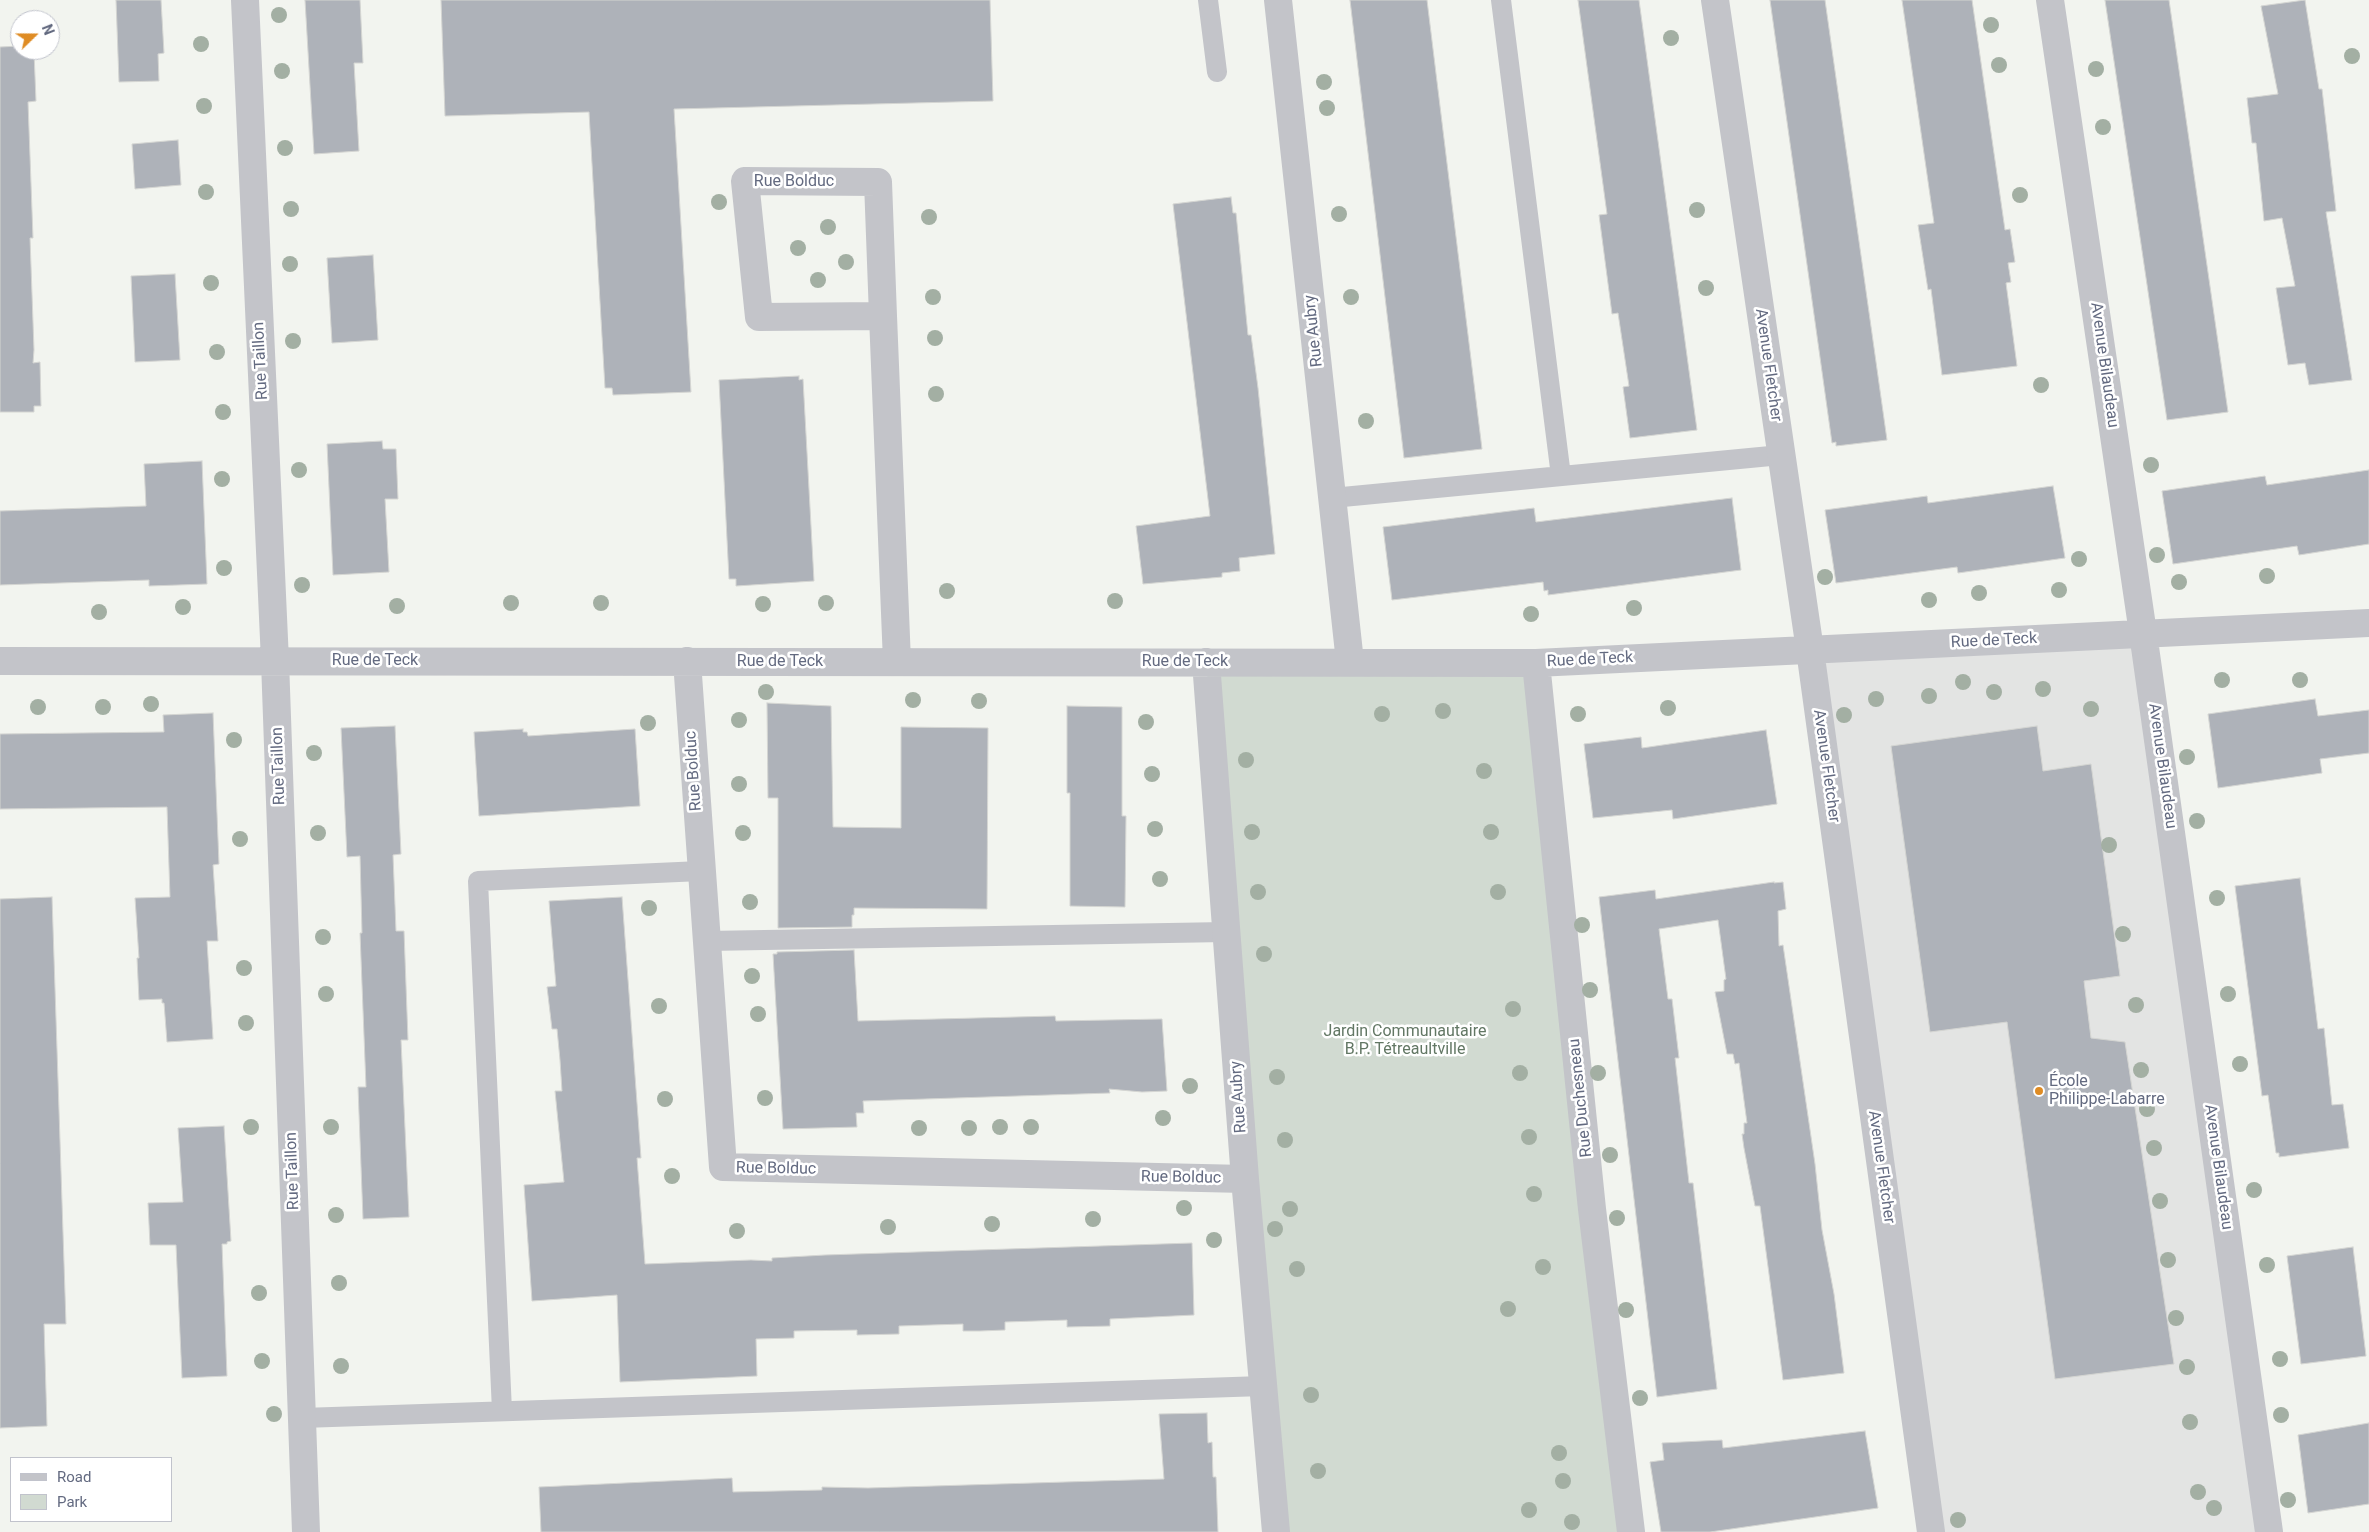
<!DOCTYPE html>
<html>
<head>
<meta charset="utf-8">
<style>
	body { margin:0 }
	#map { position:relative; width:2369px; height:1532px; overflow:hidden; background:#f2f4ef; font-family:Roboto,sans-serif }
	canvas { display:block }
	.legend { position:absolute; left:10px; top:1457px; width:162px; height:65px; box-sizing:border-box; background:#fff; border:1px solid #c1c3cc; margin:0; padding:6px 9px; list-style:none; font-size:15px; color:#636a80 }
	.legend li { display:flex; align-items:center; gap:10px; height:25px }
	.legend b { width:25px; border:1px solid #c1c3cc }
	.north { position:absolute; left:10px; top:10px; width:50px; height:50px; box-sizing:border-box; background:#fff; border:1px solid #c1c3cc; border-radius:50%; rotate:68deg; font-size:14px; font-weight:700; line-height:20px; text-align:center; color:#636a80 }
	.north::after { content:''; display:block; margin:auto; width:18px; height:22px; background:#df8c24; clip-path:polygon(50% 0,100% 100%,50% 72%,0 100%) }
</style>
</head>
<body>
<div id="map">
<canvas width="2369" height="1532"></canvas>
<ul class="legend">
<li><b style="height:6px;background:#c3c4c9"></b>Road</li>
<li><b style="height:14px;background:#d1dad1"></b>Park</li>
</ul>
<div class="north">N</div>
</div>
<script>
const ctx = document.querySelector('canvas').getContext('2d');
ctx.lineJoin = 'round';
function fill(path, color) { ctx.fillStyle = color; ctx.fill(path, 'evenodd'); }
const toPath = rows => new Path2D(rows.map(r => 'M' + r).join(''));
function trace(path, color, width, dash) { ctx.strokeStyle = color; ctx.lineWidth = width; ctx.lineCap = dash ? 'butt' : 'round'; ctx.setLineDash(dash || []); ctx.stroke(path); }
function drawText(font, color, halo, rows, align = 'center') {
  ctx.font = font + ' Roboto,sans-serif'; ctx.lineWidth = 5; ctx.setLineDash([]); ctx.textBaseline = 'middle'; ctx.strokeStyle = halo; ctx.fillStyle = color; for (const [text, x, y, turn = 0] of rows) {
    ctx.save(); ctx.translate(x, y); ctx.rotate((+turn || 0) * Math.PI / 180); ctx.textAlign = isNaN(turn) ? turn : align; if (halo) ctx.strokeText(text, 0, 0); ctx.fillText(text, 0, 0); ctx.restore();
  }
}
fill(toPath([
	[2143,633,2270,1532,1931,1532,1810,650]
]), '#e3e4e3');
fill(toPath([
	[1206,662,1536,663,1631,1532,1276,1532]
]), '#d1dad1');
const building = toPath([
	[116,0,161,0,164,53,158,54,159,81,119,82,116,0],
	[305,0,360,0,363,63,354,63,359,151,314,154,305,0],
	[441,0,990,0,993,101,674,109,691,392,613,395,612,388,605,388,589,112,445,116,441,0],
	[1350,0,1427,0,1482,449,1404,458,1350,0],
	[1578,0,1639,0,1697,430,1630,438,1623,387,1629,386,1618,313,1612,314,1599,215,1607,214,1578,0],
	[1770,0,1825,0,1887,440,1836,446,1836,442,1832,443,1770,0],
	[1902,0,1972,0,2005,230,2010,229,2015,262,2008,263,2011,282,2006,283,2017,366,1942,375,1931,289,1928,290,1918,225,1934,223,1902,0],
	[2105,0,2169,0,2228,412,2167,420,2105,0],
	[2305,0,2319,89,2322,89,2336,211,2326,212,2352,380,2309,385,2305,363,2288,365,2276,288,2295,286,2282,218,2264,221,2256,143,2252,143,2247,98,2278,94,2261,6,2305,0],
	[20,46,20,50,25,50,25,53,34,52,36,101,28,102,33,238,30,238,34,350,33,363,40,362,41,406,34,406,34,412,0,412,0,47,20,46],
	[178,140,181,185,135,189,132,144,178,140],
	[1231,197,1233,213,1236,213,1248,335,1251,335,1258,388,1275,554,1239,558,1240,571,1222,573,1222,577,1143,584,1136,526,1210,516,1173,204,1231,197],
	[373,255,378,340,332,343,327,258,373,255],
	[175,274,180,360,135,362,131,276,175,274],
	[799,376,799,380,803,379,814,581,736,586,736,579,729,579,719,380,799,376],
	[382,441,383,449,396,449,398,499,385,499,389,572,333,575,327,444,382,441],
	[202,461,207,584,149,586,149,580,0,585,0,511,146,506,144,464,202,461],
	[2369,470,2369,544,2299,555,2297,546,2173,564,2162,491,2265,476,2267,485,2369,470],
	[2053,486,2065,558,1958,573,1957,567,1836,583,1825,510,1927,496,1928,503,2053,486],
	[1732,498,1741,570,1548,595,1548,590,1544,591,1543,582,1392,600,1383,527,1534,508,1536,522,1732,498],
	[2315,699,2318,716,2369,710,2369,753,2320,759,2322,773,2218,788,2208,714,2315,699],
	[767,703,831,706,833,827,901,828,901,727,988,728,987,909,854,908,854,915,852,915,852,927,778,928,778,798,768,798,767,703],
	[1067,706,1122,707,1122,816,1126,816,1125,907,1070,906,1070,793,1067,793,1067,706],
	[213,713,219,864,213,865,218,941,207,941,213,1039,167,1042,164,1003,162,1003,162,999,139,1000,137,958,139,958,135,898,170,897,167,807,0,809,0,734,164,732,163,715,213,713],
	[395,726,401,854,393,855,396,931,404,931,408,1040,401,1040,409,1217,363,1219,358,1087,366,1087,360,933,362,933,360,856,347,857,341,728,395,726],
	[2037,726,2043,771,2091,764,2120,976,2084,981,2091,1038,2125,1042,2174,1364,2055,1379,2007,1022,1930,1032,1891,746,2037,726],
	[523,729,523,732,527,732,528,736,635,729,640,806,479,816,474,732,523,729],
	[1766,730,1777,804,1673,819,1672,810,1593,818,1584,744,1641,737,1642,748,1766,730],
	[2300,878,2318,1029,2324,1028,2332,1105,2343,1104,2349,1148,2279,1157,2279,1153,2276,1153,2268,1095,2262,1096,2235,886,2300,878],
	[1774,882,1774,883,1783,882,1786,909,1778,911,1779,946,1783,945,1815,1164,1822,1230,1834,1294,1844,1373,1783,1380,1760,1206,1755,1206,1744,1148,1742,1134,1744,1134,1744,1123,1747,1123,1739,1063,1735,1064,1733,1054,1727,1054,1715,992,1724,991,1724,980,1726,979,1718,920,1659,929,1668,999,1672,999,1679,1058,1675,1058,1689,1183,1693,1183,1717,1389,1657,1397,1599,897,1655,890,1656,899,1774,882],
	[52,897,66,1324,44,1324,47,1426,0,1428,0,899,52,897],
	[622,897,641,1158,637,1158,645,1264,751,1260,772,1261,772,1258,825,1255,1192,1243,1194,1315,1110,1319,1110,1326,1067,1327,1067,1320,1005,1322,1005,1330,980,1331,963,1331,963,1324,899,1326,899,1334,857,1335,857,1330,794,1331,794,1338,756,1339,757,1376,620,1382,617,1295,532,1301,524,1185,564,1182,555,1091,562,1091,560,1060,557,1029,552,1029,547,987,556,986,549,901,622,897],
	[854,950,858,1021,1055,1016,1056,1021,1162,1019,1167,1091,1142,1092,1109,1089,1110,1093,863,1101,864,1113,856,1113,857,1127,783,1129,773,954,777,954,777,952,854,950],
	[224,1126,231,1241,227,1242,227,1244,222,1244,227,1376,182,1378,176,1245,150,1245,148,1203,183,1202,178,1128,224,1126],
	[2353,1247,2366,1356,2301,1364,2287,1256,2353,1247],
	[1207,1413,1208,1443,1212,1442,1213,1477,1216,1477,1218,1532,541,1532,539,1487,732,1478,733,1492,822,1490,822,1487,868,1488,1164,1479,1159,1414,1207,1413],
	[2369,1423,2369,1504,2308,1513,2298,1435,2369,1423],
	[1865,1431,1878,1508,1710,1532,1661,1532,1650,1462,1664,1460,1662,1443,1722,1440,1723,1448,1865,1431]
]);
fill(building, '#aeb2b9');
trace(building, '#d4d5d2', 1);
trace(toPath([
	[1208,0,1217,72],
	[1501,0,1561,476],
	[1332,498,1781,455],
	[707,941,1226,932],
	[502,1411,478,881,701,871],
	[302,1418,1263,1386]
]), '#c3c4c9', 20);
trace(toPath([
	[245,0,275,661,306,1532],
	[1278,0,1350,662],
	[1715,0,1810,650,1931,1532],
	[2050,0,2143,633,2269,1532],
	[883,316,759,317,745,181,878,182,883,316,897,662],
	[0,661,1536,663,2369,623],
	[687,661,723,1167,1245,1179],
	[1206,662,1245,1179,1276,1532],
	[1536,663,1592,1209,1631,1532]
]), '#c3c4c9', 28);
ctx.fillStyle = '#a3afa3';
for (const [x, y] of [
	[279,15],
	[1991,25],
	[1671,38],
	[201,44],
	[2352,56],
	[1999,65],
	[2096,69],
	[282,71],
	[1324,82],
	[204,106],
	[1327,108],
	[2103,127],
	[285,148],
	[206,192],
	[2020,195],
	[719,202],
	[291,209],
	[1697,210],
	[1339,214],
	[929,217],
	[828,227],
	[798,248],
	[846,262],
	[290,264],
	[818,280],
	[211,283],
	[1706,288],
	[933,297],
	[1351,297],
	[935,338],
	[293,341],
	[217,352],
	[2041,385],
	[936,394],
	[223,412],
	[1366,421],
	[2151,465],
	[299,470],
	[222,479],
	[2157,555],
	[2079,559],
	[224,568],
	[2267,576],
	[1825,577],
	[2179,582],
	[302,585],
	[2059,590],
	[947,591],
	[1979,593],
	[1929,600],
	[1115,601],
	[511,603],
	[601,603],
	[826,603],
	[763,604],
	[397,606],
	[183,607],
	[1634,608],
	[99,612],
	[1531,614],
	[2222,680],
	[2300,680],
	[1963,682],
	[2043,689],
	[766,692],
	[1994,692],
	[1929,696],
	[1876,699],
	[913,700],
	[979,701],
	[151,704],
	[38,707],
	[103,707],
	[1668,708],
	[2091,709],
	[1443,711],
	[1382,714],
	[1578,714],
	[1844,715],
	[739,720],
	[1146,722],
	[648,723],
	[234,740],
	[314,753],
	[2187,757],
	[1246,760],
	[1484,771],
	[1152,774],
	[739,784],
	[2197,821],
	[1155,829],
	[1252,832],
	[1491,832],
	[318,833],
	[743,833],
	[240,839],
	[2109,845],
	[1160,879],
	[1258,892],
	[1498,892],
	[2217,898],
	[750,902],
	[649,908],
	[1582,925],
	[2123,934],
	[323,937],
	[1264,954],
	[244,968],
	[752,976],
	[1590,990],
	[326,994],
	[2228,994],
	[2136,1005],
	[659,1006],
	[1513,1009],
	[758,1014],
	[246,1023],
	[2240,1064],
	[2141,1070],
	[1520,1073],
	[1598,1073],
	[1277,1077],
	[1190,1086],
	[765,1098],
	[665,1099],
	[2147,1109],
	[1163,1118],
	[251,1127],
	[331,1127],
	[1000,1127],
	[1031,1127],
	[919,1128],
	[969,1128],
	[1529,1137],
	[1285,1140],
	[2154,1148],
	[1610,1155],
	[672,1176],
	[2254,1190],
	[1534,1194],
	[2160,1201],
	[1184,1208],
	[1290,1209],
	[336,1215],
	[1617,1218],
	[1093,1219],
	[992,1224],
	[888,1227],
	[1275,1229],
	[737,1231],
	[1214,1240],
	[2168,1260],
	[2267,1265],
	[1543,1267],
	[1297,1269],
	[339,1283],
	[259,1293],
	[1508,1309],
	[1626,1310],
	[2176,1318],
	[2280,1359],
	[262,1361],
	[341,1366],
	[2187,1367],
	[1311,1395],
	[1640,1398],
	[274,1414],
	[2281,1415],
	[2190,1422],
	[1559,1453],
	[1318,1471],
	[1563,1481],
	[2198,1492],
	[2288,1500],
	[2214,1508],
	[1529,1510],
	[1958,1520],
	[1572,1522]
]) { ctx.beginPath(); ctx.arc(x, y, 8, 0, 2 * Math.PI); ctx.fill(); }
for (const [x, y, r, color] of [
	[2039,1091,5,"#df8c24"]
]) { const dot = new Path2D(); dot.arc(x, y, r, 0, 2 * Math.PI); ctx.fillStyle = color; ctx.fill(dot); trace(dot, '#fff', 2); }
drawText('16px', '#636a80', '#fff', [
	["Rue Bolduc",794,182],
	["Rue Aubry",1314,331,-96],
	["Rue Taillon",261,361,-93],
	["Avenue Fletcher",1768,365,82],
	["Avenue Bilaudeau",2104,365,82],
	["Rue de Teck",1994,641,-3],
	["Rue de Teck",1590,660,-3],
	["Rue de Teck",375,661],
	["Rue de Teck",780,662],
	["Rue de Teck",1185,662],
	["Rue Taillon",279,766,-92],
	["Avenue Fletcher",1826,766,82],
	["Avenue Bilaudeau",2162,766,82],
	["Rue Bolduc",694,771,-94],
	["Rue Aubry",1239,1097,-94],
	["Rue Duchesneau",1581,1098,-96],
	["Avenue Fletcher",1881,1167,82],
	["Avenue Bilaudeau",2218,1167,82],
	["Rue Bolduc",776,1169,1],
	["Rue Taillon",293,1171,-92],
	["Rue Bolduc",1181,1178,1]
]);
drawText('16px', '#627764', '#fff', [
	["Jardin Communautaire",1405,1032],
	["B.P. Tétreaultville",1405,1050]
]);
drawText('16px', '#636a80', '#fff', [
	["École",2049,1082],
	["Philippe-Labarre",2049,1100]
], 'left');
</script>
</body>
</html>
